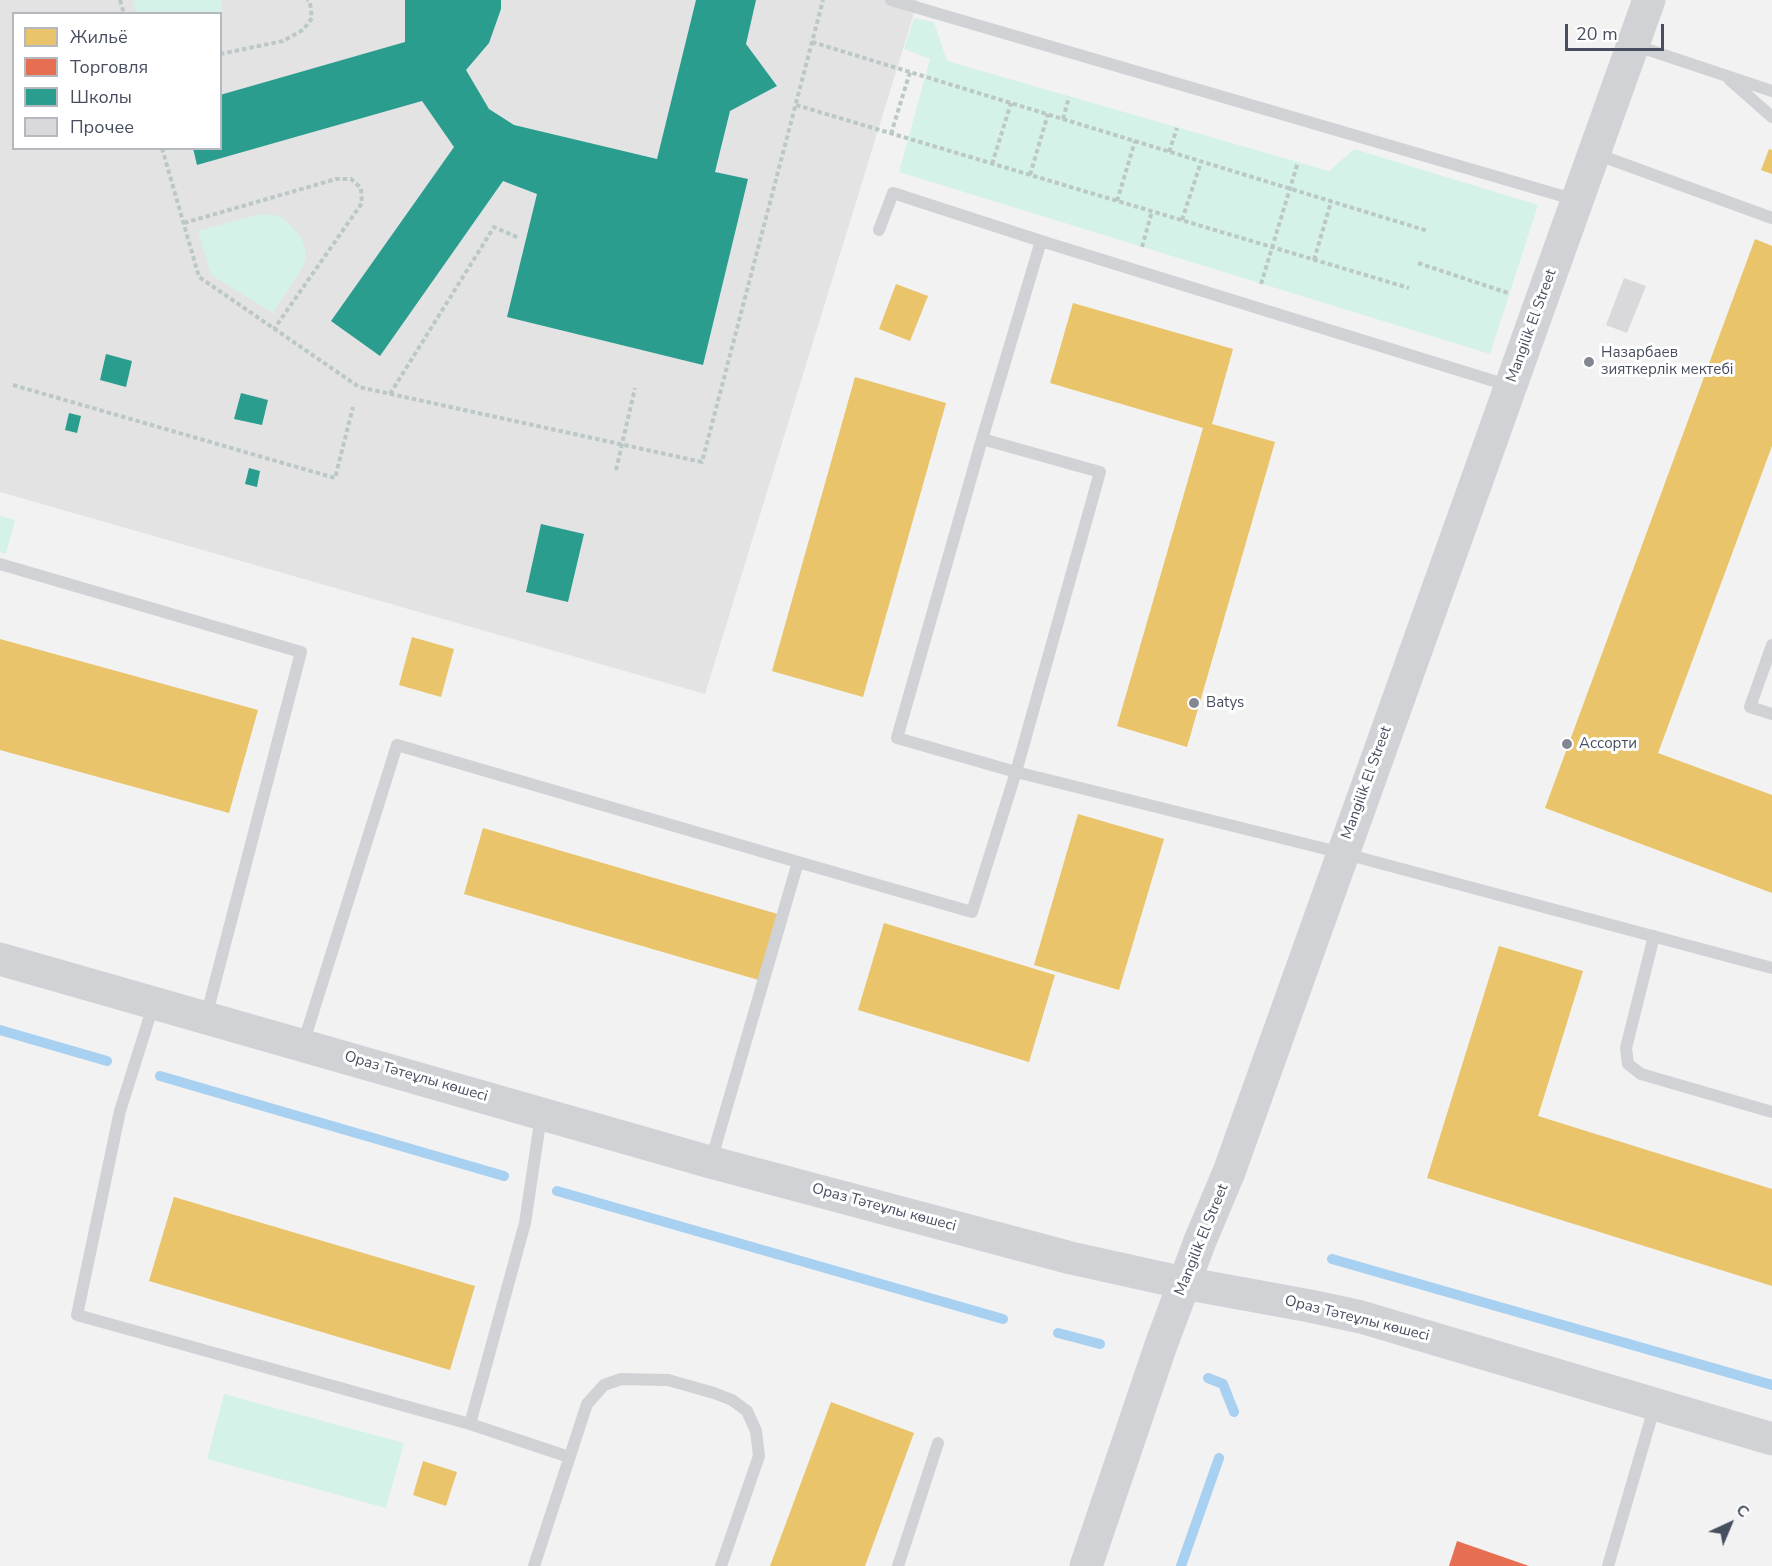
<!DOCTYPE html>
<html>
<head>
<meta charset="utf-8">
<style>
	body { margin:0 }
	#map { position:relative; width:1772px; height:1566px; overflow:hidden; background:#f2f2f2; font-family:"Nunito Sans",sans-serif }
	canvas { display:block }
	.legend { position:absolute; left:12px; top:12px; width:210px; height:138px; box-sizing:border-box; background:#fff; border:2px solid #b5b8bf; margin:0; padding:8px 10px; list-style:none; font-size:18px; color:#474e5f }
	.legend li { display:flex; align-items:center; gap:12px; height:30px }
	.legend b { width:30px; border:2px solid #b5b8bf }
	.north { position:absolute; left:1700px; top:1494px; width:60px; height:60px; -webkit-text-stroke:4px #fff; paint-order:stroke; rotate:44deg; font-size:16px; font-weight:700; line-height:24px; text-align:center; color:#474e5f }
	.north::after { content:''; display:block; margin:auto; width:21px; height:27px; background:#474e5f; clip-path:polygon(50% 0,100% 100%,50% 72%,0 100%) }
	.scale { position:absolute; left:1565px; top:24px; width:99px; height:27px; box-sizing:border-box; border:3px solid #474e5f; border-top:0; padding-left:8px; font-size:18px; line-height:21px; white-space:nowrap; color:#474e5f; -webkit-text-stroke:4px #fff; paint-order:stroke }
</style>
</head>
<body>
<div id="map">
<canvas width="1772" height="1566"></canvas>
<ul class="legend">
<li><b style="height:16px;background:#e9c46a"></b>Жильё</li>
<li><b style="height:16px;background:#e76f51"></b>Торговля</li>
<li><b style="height:16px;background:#2a9d8f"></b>Школы</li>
<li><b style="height:16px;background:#d9d9dc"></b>Прочее</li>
</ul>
<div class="north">С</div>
<div class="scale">20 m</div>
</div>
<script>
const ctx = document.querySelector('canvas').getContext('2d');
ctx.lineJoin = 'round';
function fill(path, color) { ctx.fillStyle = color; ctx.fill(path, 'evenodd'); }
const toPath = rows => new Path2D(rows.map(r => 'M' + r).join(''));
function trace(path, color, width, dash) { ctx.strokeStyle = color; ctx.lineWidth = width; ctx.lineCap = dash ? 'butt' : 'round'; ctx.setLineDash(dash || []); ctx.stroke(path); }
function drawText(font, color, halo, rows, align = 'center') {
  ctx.font = font + ' "Nunito Sans",sans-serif'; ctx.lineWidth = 6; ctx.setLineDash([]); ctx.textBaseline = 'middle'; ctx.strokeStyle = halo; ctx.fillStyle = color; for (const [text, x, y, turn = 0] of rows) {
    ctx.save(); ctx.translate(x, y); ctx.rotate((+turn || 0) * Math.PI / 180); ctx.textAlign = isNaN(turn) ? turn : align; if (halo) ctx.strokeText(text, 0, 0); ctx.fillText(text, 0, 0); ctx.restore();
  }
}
fill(toPath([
	[0,0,918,0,705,694,0,492],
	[14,14,220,14,220,148,14,148]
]), '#e3e3e4');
fill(toPath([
	[133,0,222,0,222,16,221,19,220,14,136,13],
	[914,18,934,22,947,61,1329,171,1354,149,1538,205,1490,354,899,172,930,59,904,49],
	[270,214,282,217,300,235,305,247,306,258,303,267,273,313,211,275,198,231,257,215],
	[0,516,15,520,6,554,0,552],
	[224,1394,404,1443,386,1508,207,1459]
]), '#d5f2e8');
fill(toPath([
	[1769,149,1772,150,1772,174,1761,170],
	[1755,239,1772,246,1772,446,1658,753,1772,795,1772,893,1545,808],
	[896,284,928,296,910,341,879,329],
	[1073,303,1233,349,1212,424,1275,442,1187,747,1117,726,1203,428,1050,383],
	[855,377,946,403,863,697,772,671],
	[412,637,454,649,441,697,399,685],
	[0,639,258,710,229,813,0,750],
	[1078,814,1164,839,1119,990,1034,965],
	[483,828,781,915,762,981,464,894],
	[884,923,1055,975,1029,1062,858,1010],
	[1499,946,1583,971,1538,1116,1772,1189,1772,1286,1427,1178],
	[174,1197,475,1286,450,1370,149,1281],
	[831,1402,914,1433,865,1566,770,1566],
	[423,1461,457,1472,446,1506,413,1495]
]), '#e9c46a');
fill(toPath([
	[1457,1541,1529,1566,1449,1566]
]), '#e76f51');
fill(toPath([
	[405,0,501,0,501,9,489,43,466,70,489,109,514,125,657,159,696,0,756,0,746,44,777,86,730,111,715,172,748,179,703,365,507,317,537,194,503,181,380,356,331,321,454,147,422,101,197,165,193,148,220,148,220,95,405,42],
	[106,354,132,361,126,387,100,380],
	[241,393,268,400,262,425,234,419],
	[69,413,81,416,77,433,65,430],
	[249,468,260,471,257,487,245,484],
	[541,524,584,534,568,602,526,592]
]), '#2a9d8f');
trace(toPath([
	[0,1030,107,1061],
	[160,1076,504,1176],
	[557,1191,1003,1319],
	[1332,1259,1772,1385],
	[1058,1333,1100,1344],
	[1208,1378,1223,1384,1234,1412],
	[1181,1566,1219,1458]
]), '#a8d0f1', 10);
fill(toPath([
	[1624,278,1646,286,1627,333,1606,325]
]), '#d9d9dc');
trace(toPath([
	[120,0,124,14],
	[812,42,1428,231],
	[220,54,283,41,303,30,312,18,310,3,307,0],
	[796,105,1409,288],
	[1063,119,1069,97],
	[891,134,910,72],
	[162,148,199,277,359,387,702,462,823,0],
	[1169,152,1177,128],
	[992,164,1011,103],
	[1030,175,1048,114],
	[1117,201,1135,141],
	[1182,220,1201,162],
	[184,223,336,179,351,179,361,188,362,203,274,329],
	[1142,247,1152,211],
	[1314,260,1331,202],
	[1418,263,1508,293],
	[1261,284,1298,162],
	[13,385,335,478,353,407],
	[390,394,494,227,519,238],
	[616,470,635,388]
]), '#bbc8c7', 4, [4.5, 3]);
trace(toPath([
	[891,0,1576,200],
	[1634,45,1772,91],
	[1730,80,1772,117],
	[1596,154,1772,218],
	[879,230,893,193,1041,241],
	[982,439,1100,472,1016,772,897,738,982,439,1041,241,1510,386],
	[0,564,301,652,206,1017],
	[1772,645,1750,707,1772,714],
	[798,862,972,912,1016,772,1342,853,1772,968],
	[1654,936,1626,1048,1628,1064,1641,1074,1772,1112],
	[154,1003,120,1111,77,1315,470,1424,525,1223,541,1116],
	[303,1044,397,745,798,862,711,1161],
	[470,1424,569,1457],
	[534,1566,587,1404,604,1385,621,1379,668,1380,714,1393,732,1400,747,1411,756,1431,759,1456,721,1566],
	[898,1566,938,1443],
	[1608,1566,1655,1405]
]), '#d0d2d5', 12);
trace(toPath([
	[0,959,710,1162,1071,1258,1184,1283,1310,1306,1361,1317,1772,1439],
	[1086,1566,1161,1345,1200,1241,1229,1172,1649,0]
]), '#d0d2d6', 33);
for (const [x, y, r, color] of [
	[1589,362,6,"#838792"],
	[1194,703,6,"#838792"],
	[1567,744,6,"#838792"]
]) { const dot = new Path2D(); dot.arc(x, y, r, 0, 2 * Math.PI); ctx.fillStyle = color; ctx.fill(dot); trace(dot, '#fff', 2); }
drawText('15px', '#474e5f', '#fff', [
	["Mangilik El Street",1532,326,-70],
	["Mangilik El Street",1367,783,-70],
	["Ораз Тәтеұлы көшесі",416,1077,16],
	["Ораз Тәтеұлы көшесі",884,1208,15],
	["Mangilik El Street",1202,1240,-68],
	["Ораз Тәтеұлы көшесі",1357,1319,14]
]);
drawText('15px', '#474e5f', '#fff', [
	["Назарбаев",1601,353],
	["зияткерлік мектебі",1601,370],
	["Batys",1206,703],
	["Ассорти",1579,744]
], 'left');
</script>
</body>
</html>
